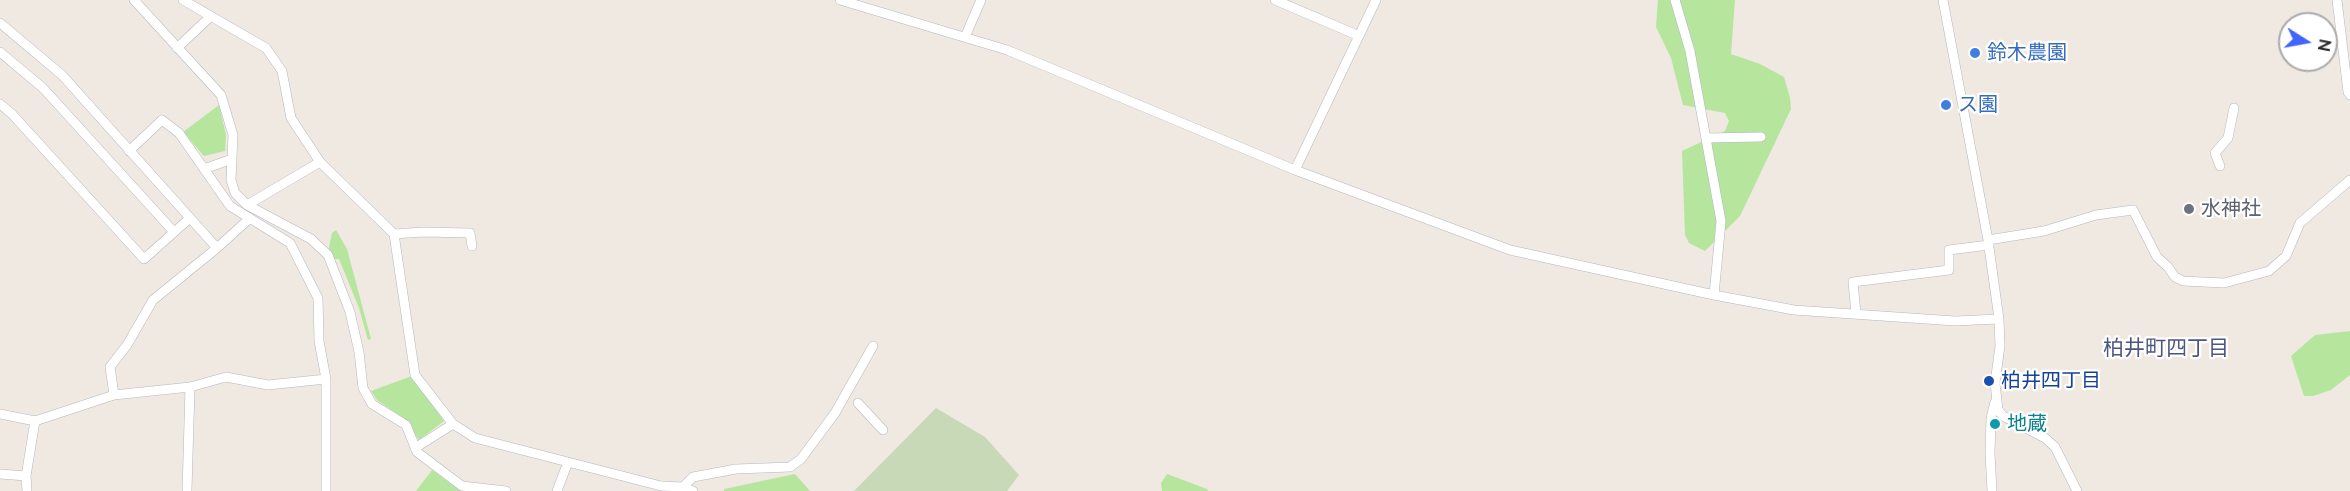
<!DOCTYPE html>
<html>
<head>
<meta charset="utf-8">
<style>
	body { margin:0 }
	#map { position:relative; width:2350px; height:491px; overflow:hidden; background:#efe9e1; font-family:Raleway,sans-serif }
	canvas { display:block }
	.north { position:absolute; left:2278px; top:12px; width:60px; height:60px; box-sizing:border-box; background:#fff; border:2px solid #ababab; border-radius:50%; rotate:101deg; font-size:16px; font-weight:700; line-height:24px; text-align:center; color:#2e2e2e }
	.north::after { content:''; display:block; margin:auto; width:21px; height:27px; background:#4264fb; clip-path:polygon(50% 0,100% 100%,50% 72%,0 100%) }
</style>
</head>
<body>
<div id="map">
<canvas width="2350" height="491"></canvas>
<div class="north">N</div>
</div>
<script>
const ctx = document.querySelector('canvas').getContext('2d');
ctx.lineJoin = 'round';
function fill(path, color) { ctx.fillStyle = color; ctx.fill(path, 'evenodd'); }
const toPath = rows => new Path2D(rows.map(r => 'M' + r).join(''));
function trace(path, color, width, dash) { ctx.strokeStyle = color; ctx.lineWidth = width; ctx.lineCap = dash ? 'butt' : 'round'; ctx.setLineDash(dash || []); ctx.stroke(path); }
function drawText(font, color, halo, rows, align = 'center') {
  ctx.font = font + ' Raleway,"Noto Sans JP",sans-serif'; ctx.lineWidth = 4.5; ctx.setLineDash([]); ctx.textBaseline = 'middle'; ctx.strokeStyle = halo; ctx.fillStyle = color; for (const [text, x, y, turn = 0] of rows) {
    ctx.save(); ctx.translate(x, y); ctx.rotate((+turn || 0) * Math.PI / 180); ctx.textAlign = isNaN(turn) ? turn : align; if (halo) ctx.strokeText(text, 0, 0); ctx.fillText(text, 0, 0); ctx.restore();
  }
}
fill(toPath([
	[1658,0,1735,0,1731,54,1760,64,1784,77,1790,98,1791,109,1740,216,1705,251,1689,243,1685,235,1682,151,1725,131,1729,121,1725,113,1683,105,1671,58,1656,27],
	[219,105,226,135,225,151,204,156,183,132],
	[336,230,347,249,371,339,368,340,359,308,339,259,334,259,329,248,332,233],
	[2350,331,2350,375,2331,390,2313,396,2304,396,2291,356,2315,335],
	[412,376,444,421,419,440,402,417,377,400,371,391],
	[432,470,461,491,416,491],
	[795,474,810,491,724,491,724,489],
	[1167,474,1207,489,1208,491,1162,491,1161,483]
]), '#b6e59e');
fill(toPath([
	[936,408,985,437,1019,475,1007,491,854,491]
]), '#c8d9b8');
const minor = toPath([
	[134,0,221,95,233,135,231,180,235,193,247,205,311,239,328,255,350,312,359,352,363,388,372,404,406,425,417,452,462,486,506,491],
	[183,0,266,48,282,71,291,118,320,162,394,234,415,375,453,424,475,438,661,486,683,487,693,491],
	[840,0,1007,50,1295,170,1510,250,1714,295,1794,310,1955,321,1999,319],
	[1275,0,1357,35],
	[1675,0,1690,51,1721,221,1714,295],
	[1943,0,1988,240,1999,319,2000,346,1995,383,1998,410,2003,416,2045,438,2055,447,2077,491],
	[2337,0,2348,92,2350,95],
	[0,23,62,75,217,248],
	[965,37,981,0],
	[177,48,211,16],
	[0,52,43,88,174,232],
	[0,104,12,114,144,259,190,218],
	[1706,138,1761,137],
	[129,151,162,120,179,133,230,206,290,243,318,298,319,341,326,379],
	[2220,166,2215,153,2228,138,2234,108],
	[204,169,232,159],
	[1295,170,1376,0],
	[247,205,320,162],
	[394,234,423,232,470,233,472,246],
	[1988,240,2044,231,2096,215,2133,210,2157,257,2168,267,2175,277,2183,281,2224,283,2269,271,2286,256,2300,223,2350,180],
	[1856,314,1853,282,1949,270,1949,250,1989,245],
	[114,395,110,367,127,345,153,300,217,248,249,219],
	[858,403,883,430],
	[0,414,35,421,114,395,190,387,226,377,268,385,326,379,326,491],
	[415,448,453,424],
	[0,474,26,476],
	[683,487,693,477,736,469,790,467,801,459,835,413,873,346],
	[27,491,26,476,35,421],
	[187,491,190,387],
	[557,491,568,462],
	[1992,491,1990,453,1991,418,1995,402]
]);
trace(minor, '#b4b7c1', 10);
trace(minor, '#fff', 9);
for (const [x, y, r, color] of [
	[1975,53,6,"#3f7fe0"],
	[1946,105,6,"#3f7fe0"],
	[2189,209,6,"#6b7280"],
	[1989,381,6,"#1a4fb4"],
	[1995,424,6,"#0f9aa8"]
]) { const dot = new Path2D(); dot.arc(x, y, r, 0, 2 * Math.PI); ctx.fillStyle = color; ctx.fill(dot); trace(dot, '#fff', 2); }
drawText('20px', '#366cbe', '#fff', [
	["鈴木農園",1987,53],
	["ス園",1958,105]
], 'left');
drawText('20px', '#5b616d', '#fff', [
	["水神社",2201,209]
], 'left');
drawText('20px', '#164399', '#fff', [
	["柏井四丁目",2001,381]
], 'left');
drawText('20px', '#0d838f', '#fff', [
	["地蔵",2007,424]
], 'left');
drawText('21px', '#4d5680', '#fff', [
	["柏井町四丁目",2166,349]
]);
</script>
</body>
</html>
